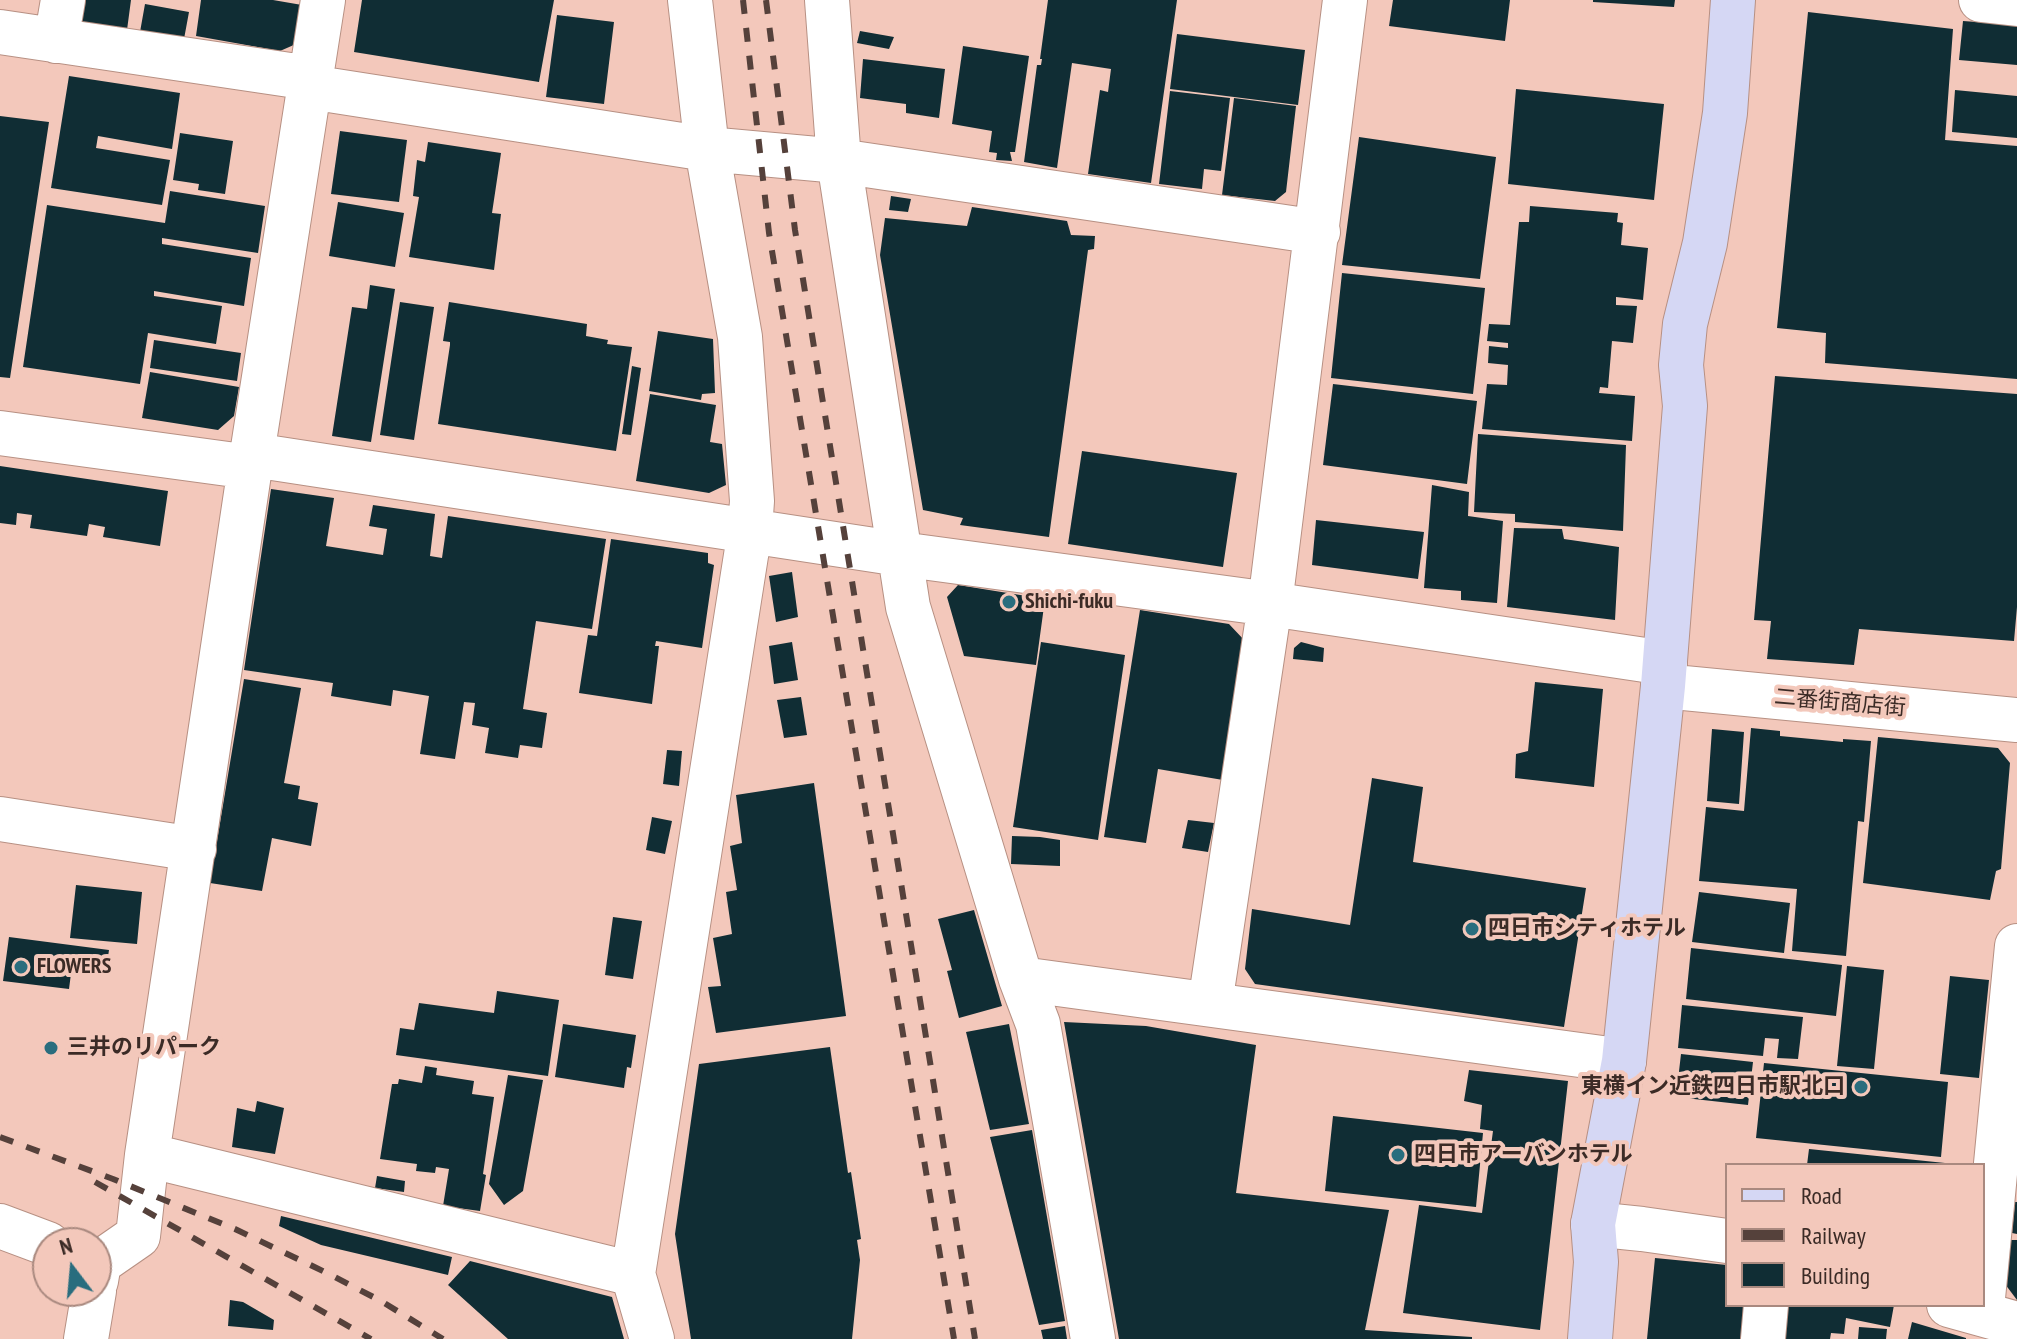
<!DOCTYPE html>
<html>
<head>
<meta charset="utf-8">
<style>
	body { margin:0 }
	#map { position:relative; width:2017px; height:1339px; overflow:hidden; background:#f3c8bb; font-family:"PT Sans Narrow",sans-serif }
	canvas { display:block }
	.legend { position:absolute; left:1725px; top:1163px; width:260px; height:144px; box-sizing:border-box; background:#f3c8bb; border:2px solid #a9897f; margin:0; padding:10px 14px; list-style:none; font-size:24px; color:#3b2b26 }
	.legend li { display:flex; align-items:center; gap:16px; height:40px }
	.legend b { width:40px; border:2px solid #a9897f }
	.north { position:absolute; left:32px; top:1227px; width:80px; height:80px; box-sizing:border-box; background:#f3c8bb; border:2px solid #a9897f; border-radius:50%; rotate:344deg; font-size:22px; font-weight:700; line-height:32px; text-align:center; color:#3b2b26 }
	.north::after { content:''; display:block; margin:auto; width:28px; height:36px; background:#296d7e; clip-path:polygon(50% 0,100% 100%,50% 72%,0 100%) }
</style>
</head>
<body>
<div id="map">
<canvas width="2017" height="1339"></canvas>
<ul class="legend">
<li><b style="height:10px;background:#d5d7f4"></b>Road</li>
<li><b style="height:10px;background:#55413b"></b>Railway</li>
<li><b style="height:22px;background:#102d34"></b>Building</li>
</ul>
<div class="north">N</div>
</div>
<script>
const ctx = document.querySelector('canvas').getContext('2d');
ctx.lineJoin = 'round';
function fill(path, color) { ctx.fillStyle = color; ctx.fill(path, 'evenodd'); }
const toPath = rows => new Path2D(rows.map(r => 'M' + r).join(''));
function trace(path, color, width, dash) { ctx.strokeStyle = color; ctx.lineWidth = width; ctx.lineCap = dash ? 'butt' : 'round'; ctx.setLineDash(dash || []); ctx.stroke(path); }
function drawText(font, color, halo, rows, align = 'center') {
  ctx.font = font + ' "PT Sans Narrow","Noto Sans JP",sans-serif'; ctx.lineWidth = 8; ctx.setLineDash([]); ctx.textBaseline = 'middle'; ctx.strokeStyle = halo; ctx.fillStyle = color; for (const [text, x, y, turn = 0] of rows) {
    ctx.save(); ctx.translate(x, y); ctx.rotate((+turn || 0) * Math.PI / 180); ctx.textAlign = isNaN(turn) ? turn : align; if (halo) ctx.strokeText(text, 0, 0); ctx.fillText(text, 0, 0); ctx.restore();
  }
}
fill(toPath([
	[76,0,131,0,127,30,79,23],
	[201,0,273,0,302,5,296,44,280,51,196,36],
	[362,0,554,0,539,82,354,52],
	[1048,0,1177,0,1151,183,1088,174,1100,90,1108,92,1111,69,1072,63,1057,168,1024,162,1037,65,1041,65,1042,59,1040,59],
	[1393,0,1510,0,1505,41,1389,26],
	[1593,0,1675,0,1674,7,1593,2],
	[145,4,189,12,184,39,140,32],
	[1808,12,1953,29,1945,140,2017,146,2017,379,1825,363,1826,333,1777,328],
	[557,15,614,22,604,104,546,97],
	[1963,21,2017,25,2017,65,1959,60],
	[860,31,894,37,889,49,857,43],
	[1177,34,1305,50,1298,105,1170,89],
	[963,46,1029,56,1015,152,1010,152,1012,161,996,160,997,153,989,152,992,131,952,124],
	[863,59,945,69,939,118,906,113,906,104,860,98],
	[69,76,180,93,172,149,98,136,96,148,170,160,162,205,51,188],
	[1516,89,1664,104,1654,200,1508,184],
	[1955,90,2017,96,2017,138,1952,132],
	[1170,91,1230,98,1221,171,1204,169,1202,189,1159,184],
	[1234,98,1296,106,1286,192,1275,201,1222,195],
	[0,116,49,122,10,378,0,377],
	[340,131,407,140,399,202,331,194],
	[180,133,233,141,225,194,198,190,199,184,173,180],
	[1359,137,1496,157,1480,279,1342,265],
	[428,142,501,153,492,213,501,214,494,270,409,257,419,197,413,196,417,160,425,162],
	[170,191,265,206,258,253,162,238,162,244,251,258,244,306,154,291,154,296,222,306,216,344,148,333,140,384,23,367,47,205,165,223],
	[891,196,911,199,908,212,889,210],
	[338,202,404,213,395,267,329,256],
	[1530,206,1618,213,1617,222,1623,223,1621,245,1648,248,1643,300,1616,297,1616,305,1637,306,1633,343,1612,341,1608,388,1600,387,1599,393,1635,396,1632,441,1482,429,1487,384,1507,385,1508,365,1488,363,1489,346,1508,348,1508,343,1487,341,1489,324,1510,325,1519,222,1529,222],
	[972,207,1067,221,1071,235,1095,236,1094,249,1088,250,1049,537,960,525,963,518,923,510,880,255,885,218,967,226],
	[1342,273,1485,288,1473,394,1331,378],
	[370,285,395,289,371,442,332,436,352,307,367,309],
	[400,302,434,307,414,440,380,435],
	[449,302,587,324,586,336,608,340,607,344,632,347,616,451,438,424,450,345,450,342,443,341],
	[658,331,713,339,715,393,702,394,701,400,649,391],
	[154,340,241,353,237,381,150,368],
	[632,366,641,368,631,435,622,434],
	[150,372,239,387,234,416,218,430,142,418],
	[1775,376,2017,394,2017,607,2014,641,1859,629,1854,665,1767,659,1771,621,1754,620],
	[1333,384,1477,401,1467,484,1323,465],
	[650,394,716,405,710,442,722,444,726,485,709,493,636,481],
	[1478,434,1626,445,1623,531,1515,522,1515,514,1474,512],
	[1082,451,1237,473,1223,567,1068,544],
	[0,466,168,491,160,546,103,537,105,527,89,524,87,536,30,528,32,515,17,513,16,525,0,523],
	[1432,485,1469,492,1468,516,1503,521,1497,603,1461,600,1461,591,1424,588],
	[271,489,334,498,326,546,383,555,387,529,369,526,373,505,435,514,430,556,442,558,448,516,606,539,592,629,536,621,523,709,547,713,542,748,520,745,518,758,485,753,489,728,472,725,475,703,464,702,455,759,420,754,429,696,393,690,391,706,331,696,333,683,244,670],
	[1316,520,1424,532,1418,579,1312,565],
	[1514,528,1562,529,1564,539,1619,547,1615,620,1507,607],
	[611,539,708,553,708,563,714,565,702,648,656,641,655,646,659,646,652,704,579,693,588,635,597,636],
	[792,572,798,617,776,622,769,576],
	[958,585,1045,599,1036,665,964,656,947,597],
	[1140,610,1229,624,1245,641,1223,780,1158,769,1146,843,1104,837],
	[792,642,798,680,774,684,769,646],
	[1041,642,1125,655,1098,840,1013,827],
	[1301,642,1324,648,1323,662,1293,659,1294,648],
	[244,679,301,688,284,783,300,786,298,799,318,803,311,846,272,838,262,891,210,883],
	[1535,682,1603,689,1594,787,1515,778,1516,754,1528,751],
	[801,697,807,735,784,738,777,700],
	[1751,728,1780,731,1780,736,1843,742,1843,739,1871,741,1864,822,1858,821,1846,956,1792,951,1797,889,1699,881,1706,807,1744,811],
	[1712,729,1744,732,1739,804,1707,801],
	[1878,737,1998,748,2010,763,2001,869,1996,871,1990,900,1863,883],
	[667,750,682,751,679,786,663,784],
	[1372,778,1423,787,1413,862,1586,888,1564,1027,1255,984,1245,969,1252,909,1350,925],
	[814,783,846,1016,716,1033,708,987,721,986,713,938,732,934,726,892,737,890,730,846,742,843,736,795],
	[652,817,672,821,665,854,646,850],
	[1188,820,1214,823,1208,852,1182,848],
	[1012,836,1040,837,1060,840,1060,866,1011,864],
	[76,885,142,892,137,944,70,938],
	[1699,892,1790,903,1784,953,1692,942],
	[974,910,1002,1006,959,1018,947,971,952,970,938,919],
	[613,917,642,921,633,979,605,975],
	[9,937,109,950,106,970,72,966,69,989,3,981],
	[1691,948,1842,965,1836,1016,1686,999],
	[1847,966,1884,970,1874,1069,1837,1066],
	[1950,976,1989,980,1979,1078,1940,1074],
	[497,991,559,1000,548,1076,396,1055,400,1028,414,1030,419,1003,494,1013],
	[1682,1005,1803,1017,1798,1059,1777,1058,1779,1039,1765,1038,1763,1056,1678,1048],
	[1064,1022,1146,1026,1256,1045,1236,1193,1389,1210,1365,1330,1472,1337,1472,1339,1119,1339],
	[563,1024,636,1035,631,1068,627,1067,624,1088,555,1077],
	[1009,1024,1029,1124,990,1130,966,1032],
	[830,1047,848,1173,851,1172,861,1239,857,1240,860,1260,852,1339,691,1339,675,1234,699,1064],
	[1681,1054,1753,1062,1748,1105,1676,1097],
	[1764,1063,1948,1082,1941,1157,1756,1138],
	[425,1066,437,1068,436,1075,474,1081,472,1094,494,1097,483,1174,486,1175,480,1211,443,1206,449,1169,436,1167,435,1173,416,1171,417,1164,380,1159,392,1084,398,1084,399,1079,422,1083],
	[1469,1070,1568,1081,1540,1330,1403,1313,1419,1205,1482,1213,1493,1131,1480,1129,1482,1105,1464,1101],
	[508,1075,543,1080,523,1191,504,1205,489,1184],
	[257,1101,284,1108,275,1154,232,1147,237,1108,255,1112],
	[1333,1116,1483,1133,1476,1207,1325,1191],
	[1032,1130,1065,1321,1039,1325,990,1137],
	[1809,1149,1945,1163,1944,1165,1807,1165],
	[377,1176,405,1181,404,1192,375,1188],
	[2015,1202,2017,1202,2017,1234,2012,1233],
	[281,1216,452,1257,448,1275,321,1245,279,1226],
	[2009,1240,2017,1240,2017,1300,2005,1284],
	[1655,1258,1727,1265,1727,1305,1750,1305,1746,1339,1647,1339],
	[470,1261,612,1297,624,1339,508,1339,448,1285],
	[230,1300,243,1302,274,1320,273,1330,228,1326],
	[1781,1305,1894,1305,1890,1327,1846,1318,1844,1334,1831,1333,1830,1339,1778,1339],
	[1912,1322,1966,1338,1966,1339,1908,1339],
	[1065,1326,1067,1339,1043,1339,1041,1330],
	[1859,1327,1887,1329,1886,1339,1858,1339]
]), '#102d34');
const street = toPath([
	[827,0,839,161,908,607,1021,979,1038,1024,1093,1339],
	[1981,0,2017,4],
	[0,32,310,78],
	[56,41,63,0],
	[310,87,707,149,839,161,1318,232],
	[0,433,250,467],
	[253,455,900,554,1270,604,1665,663],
	[1663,686,2017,720],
	[0,819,194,849],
	[1021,979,1624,1061],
	[1210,1004,1270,604,1345,0],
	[147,1155,633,1274],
	[1593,1224,1642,1229,1727,1241],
	[0,1226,48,1244],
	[96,1281,99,1263,138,1236,147,1155,250,467,323,0],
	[1983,1298,2017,946],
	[1949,1305,2017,1324],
	[86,1339,94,1291],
	[652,1339,633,1274,750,530,752,501,740,337,707,149,690,0],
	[1763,1339,1766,1305]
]);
const secondary = toPath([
	[1590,1339,1596,1262,1593,1224,1624,1061,1663,686,1685,406,1681,365,1685,324,1705,243,1725,113,1733,0]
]);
trace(street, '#b79083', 46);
trace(secondary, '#b79083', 46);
trace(street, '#fff', 44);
trace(secondary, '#d5d7f4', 44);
trace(toPath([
	[743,0,769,233,954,1339],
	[766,0,795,230,975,1339],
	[0,1137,113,1179,235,1229,327,1273,381,1301,443,1339],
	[95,1182,371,1339]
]), '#55413b', 6, [14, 14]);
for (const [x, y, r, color] of [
	[1009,602,8,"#296d7e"],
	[1472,929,8,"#296d7e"],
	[21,967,8,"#296d7e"],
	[51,1048,8,"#296d7e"],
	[1861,1087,8,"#296d7e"],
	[1398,1155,8,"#296d7e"]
]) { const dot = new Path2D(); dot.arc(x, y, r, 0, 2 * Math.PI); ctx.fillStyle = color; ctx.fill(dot); trace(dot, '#f3c8bb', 3); }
drawText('bold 22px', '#3b2b26', '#f3c8bb', [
	["Shichi-fuku",1025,602],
	["四日市シティホテル",1488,929],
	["FLOWERS",37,967],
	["三井のリパーク",67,1048],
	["東横イン近鉄四日市駅北口",1845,1087,"right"],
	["四日市アーバンホテル",1414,1155]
], 'left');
drawText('22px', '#3b2b26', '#f3c8bb', [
	["二番街商店街",1840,703,5]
]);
</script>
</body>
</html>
